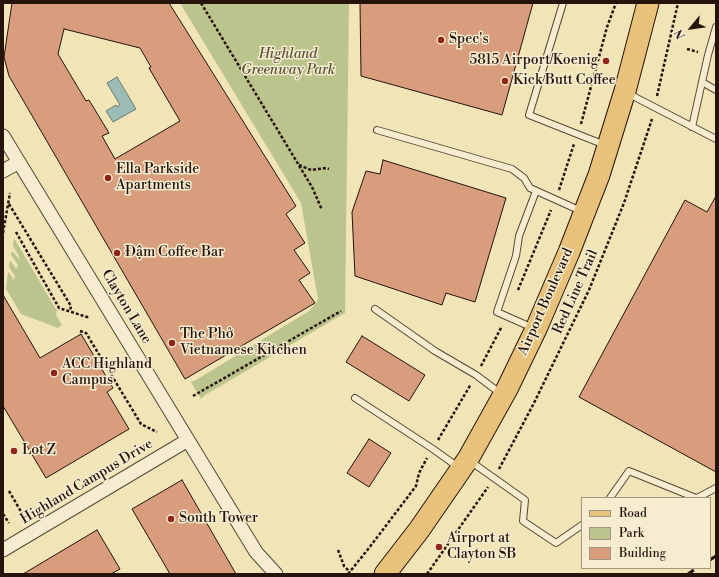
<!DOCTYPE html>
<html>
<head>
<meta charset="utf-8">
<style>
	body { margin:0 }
	#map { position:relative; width:719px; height:577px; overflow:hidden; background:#f1e4b6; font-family:"Libre Bodoni",serif }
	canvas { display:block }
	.frame { position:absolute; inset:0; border:4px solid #25130c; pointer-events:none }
	.legend { position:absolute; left:581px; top:497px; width:130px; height:72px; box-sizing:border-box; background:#f6edd0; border:1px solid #a29682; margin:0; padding:5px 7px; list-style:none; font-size:12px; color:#25130c }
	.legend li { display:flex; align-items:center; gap:8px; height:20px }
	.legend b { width:20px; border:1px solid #a29682 }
	.north { position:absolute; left:671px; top:8px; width:40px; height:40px; -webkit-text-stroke:3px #f6edd0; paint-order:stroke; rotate:241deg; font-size:11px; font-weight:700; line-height:16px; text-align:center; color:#25130c }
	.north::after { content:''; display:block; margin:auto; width:14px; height:18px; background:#25130c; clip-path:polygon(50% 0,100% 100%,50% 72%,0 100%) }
</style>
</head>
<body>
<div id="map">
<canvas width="719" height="577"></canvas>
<div class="frame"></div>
<ul class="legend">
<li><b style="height:5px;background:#e8c27b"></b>Road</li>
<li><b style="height:11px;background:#bbc48d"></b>Park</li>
<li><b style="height:11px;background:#d79d7c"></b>Building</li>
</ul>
<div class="north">N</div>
</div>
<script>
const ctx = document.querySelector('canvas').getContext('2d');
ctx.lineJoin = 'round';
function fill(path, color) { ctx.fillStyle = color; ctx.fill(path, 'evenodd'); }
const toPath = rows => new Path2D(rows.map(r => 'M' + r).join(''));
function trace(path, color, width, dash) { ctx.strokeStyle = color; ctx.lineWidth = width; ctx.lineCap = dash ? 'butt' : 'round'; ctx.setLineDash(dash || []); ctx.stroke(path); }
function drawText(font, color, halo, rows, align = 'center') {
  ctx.font = font + ' "Libre Bodoni",serif'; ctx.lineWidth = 3; ctx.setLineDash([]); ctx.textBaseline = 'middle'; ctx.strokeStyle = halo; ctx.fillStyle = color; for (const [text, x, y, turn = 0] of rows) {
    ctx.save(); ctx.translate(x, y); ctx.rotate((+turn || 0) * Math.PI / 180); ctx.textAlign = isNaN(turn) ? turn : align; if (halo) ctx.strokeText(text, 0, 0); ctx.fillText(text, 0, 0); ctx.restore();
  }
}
fill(toPath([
	[180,3,349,3,345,313,205,395,201,399,191,382,196,380,309,311,316,303,318,299,301,203],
	[14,238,57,311,56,315,62,325,58,328,21,314,6,289,8,272,14,280,15,276,9,267,10,260,16,269,18,265,11,255,12,251,19,259,19,256,13,246]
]), '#bbc48d');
const water = toPath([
	[117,77,136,109,113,122,106,111,116,105,117,107,120,105,107,83,117,77]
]);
fill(water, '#9cbdb6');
trace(water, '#6c7972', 1);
const building = toPath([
	[12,3,169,3,296,206,286,214,305,243,294,250,310,273,299,280,315,303,185,379,9,76,4,57,12,3],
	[64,29,140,48,151,67,149,68,180,121,115,159,102,136,109,133,89,100,86,101,58,54,64,29],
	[360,3,533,3,502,115,361,76,360,3],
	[383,160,506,198,475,302,446,293,442,305,355,276,352,212,366,171,380,174,383,160],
	[716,196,716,472,579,397,685,200,707,212,716,196],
	[3,295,40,358,81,334,113,388,107,392,129,429,46,478,3,406,3,295],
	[362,336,425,375,409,401,346,362,362,336],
	[369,439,391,453,369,487,347,473,369,439],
	[182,480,236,574,170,574,132,509,182,480],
	[97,530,120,569,111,574,23,574,97,530]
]);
fill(building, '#d79d7c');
trace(building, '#25130c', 1);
const service = toPath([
	[563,3,529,115,605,145],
	[702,82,716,90],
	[627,93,716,139],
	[692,127,708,55,716,27],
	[377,130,512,169,524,178,530,188,581,211],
	[375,309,435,351,476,375,500,393],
	[533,328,497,312,516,256,519,236,536,191],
	[355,398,433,449,458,467],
	[470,461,525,500,523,521,556,543,582,525],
	[610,498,629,471,696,498],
	[697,498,716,488]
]);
const minor = toPath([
	[3,136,256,552,276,574],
	[3,171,19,162],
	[3,550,188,440]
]);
const primary = toPath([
	[385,574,419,530,468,459,507,389,536,329,569,252,599,175,625,91,648,3]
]);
trace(service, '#584736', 8);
trace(minor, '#584736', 15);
trace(primary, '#25130c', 23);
trace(toPath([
	[201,3,312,187,322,210],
	[687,49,698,52],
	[657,96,678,3],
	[581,124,607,27,616,3],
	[299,165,311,170,326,168,329,169],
	[559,190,574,144],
	[9,204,71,306,70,311],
	[16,232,59,308,87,317,90,316],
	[3,233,10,193],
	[518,290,551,210],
	[80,331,86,333,141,424,157,432],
	[481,366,502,326],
	[193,396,341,311],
	[438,440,471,384],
	[499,469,534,403,589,290,624,203,652,119],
	[9,491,23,515],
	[3,514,9,523],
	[338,550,344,566,350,572],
	[348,574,369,548,416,486,419,473,427,458],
	[427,574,488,487]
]), '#25130c', 2.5, [3, 2]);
trace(service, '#f6edd0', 6);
trace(minor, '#f6edd0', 13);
trace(primary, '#e8c27b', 21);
trace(toPath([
	[710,560,716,556],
	[688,574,697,568]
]), '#25130c', 3, [7, 7]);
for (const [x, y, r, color] of [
	[441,40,4,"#8f2418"],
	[606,61,4,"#8f2418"],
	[505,81,4,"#8f2418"],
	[108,178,4,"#8f2418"],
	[117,253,4,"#8f2418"],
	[172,343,4,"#8f2418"],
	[54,373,4,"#8f2418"],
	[14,451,4,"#8f2418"],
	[171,519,4,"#8f2418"],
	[439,547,4,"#8f2418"]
]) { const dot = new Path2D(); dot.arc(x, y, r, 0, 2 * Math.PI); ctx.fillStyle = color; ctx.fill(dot); trace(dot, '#f6edd0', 1.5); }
drawText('14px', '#25130c', '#f6edd0', [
	["Spec's",449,40],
	["5815 Airport/Koenig",598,61,"right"],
	["Kick Butt Coffee",513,81],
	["Ella Parkside",116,170],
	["Apartments",116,186],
	["Đậm Coffee Bar",125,253],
	["The Phở",180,335],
	["Vietnamese Kitchen",180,351],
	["ACC Highland",62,365],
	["Campus",62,381],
	["Lot Z",22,451],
	["South Tower",179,519],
	["Airport at",447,539],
	["Clayton SB",447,555]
], 'left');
drawText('italic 14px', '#5a5139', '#f6edd0', [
	["Highland",288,55],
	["Greenway Park",288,71]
]);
drawText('14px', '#25130c', '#f6edd0', [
	["Red Line Trail",576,292,-66],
	["Airport Boulevard",546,302,-66],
	["Clayton Lane",126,307,59],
	["Highland Campus Drive",87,482,-31]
]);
</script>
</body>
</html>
